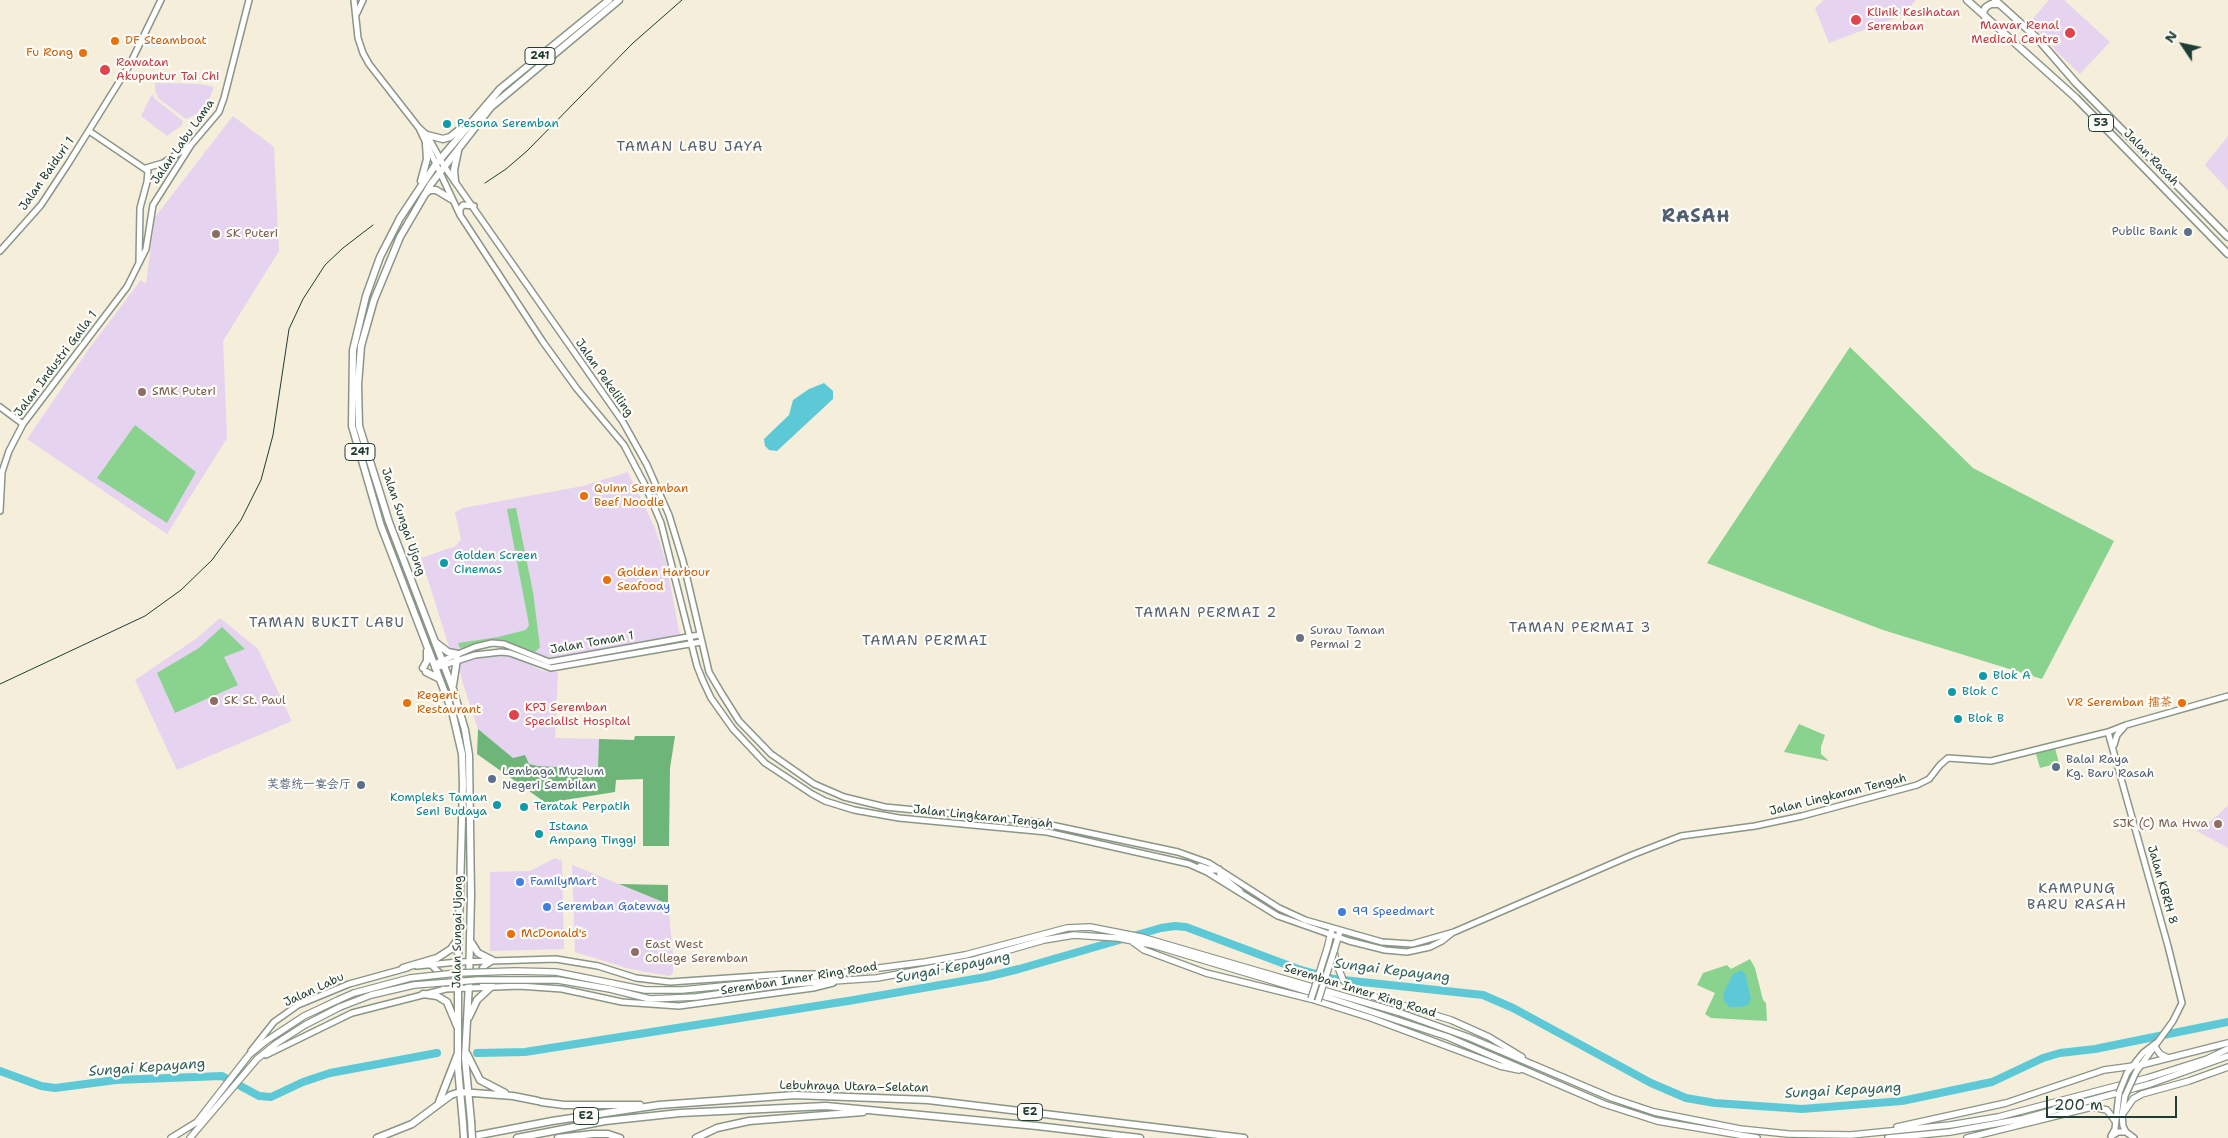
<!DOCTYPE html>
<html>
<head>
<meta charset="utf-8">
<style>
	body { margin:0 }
	#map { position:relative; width:2228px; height:1138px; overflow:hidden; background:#f5eedb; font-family:"Shantell Sans",sans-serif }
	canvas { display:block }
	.north { position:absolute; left:2158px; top:20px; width:50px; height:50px; -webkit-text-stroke:4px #fdfcf7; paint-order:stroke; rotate:304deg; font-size:14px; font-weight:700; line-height:20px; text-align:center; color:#1f3d34 }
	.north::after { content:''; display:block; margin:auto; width:18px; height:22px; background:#1f3d34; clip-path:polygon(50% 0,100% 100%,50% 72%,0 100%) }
	.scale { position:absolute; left:2046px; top:1096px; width:131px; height:22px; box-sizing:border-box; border:2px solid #1f3d34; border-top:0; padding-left:6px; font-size:15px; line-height:18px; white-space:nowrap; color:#1f3d34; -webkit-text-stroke:4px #fdfcf7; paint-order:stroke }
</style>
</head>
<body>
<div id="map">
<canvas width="2228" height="1138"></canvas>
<div class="north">N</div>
<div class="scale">200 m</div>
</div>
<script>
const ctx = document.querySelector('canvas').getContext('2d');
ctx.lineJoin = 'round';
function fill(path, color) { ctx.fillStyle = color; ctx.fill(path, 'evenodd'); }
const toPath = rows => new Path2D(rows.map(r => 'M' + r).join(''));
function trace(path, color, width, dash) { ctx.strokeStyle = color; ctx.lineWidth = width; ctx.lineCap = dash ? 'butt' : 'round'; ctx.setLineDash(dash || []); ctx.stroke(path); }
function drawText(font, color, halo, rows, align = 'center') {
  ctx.font = font + ' "Shantell Sans","LXGW WenKai TC",sans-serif'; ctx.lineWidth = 4.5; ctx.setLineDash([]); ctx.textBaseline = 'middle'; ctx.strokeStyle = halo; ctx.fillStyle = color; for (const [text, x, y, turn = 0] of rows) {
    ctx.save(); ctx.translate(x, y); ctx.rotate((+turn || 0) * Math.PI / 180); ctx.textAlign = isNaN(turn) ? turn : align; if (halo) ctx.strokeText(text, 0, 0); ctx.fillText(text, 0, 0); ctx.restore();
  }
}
fill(toPath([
	[1824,0,1916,0,1903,15,1829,43,1815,8],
	[2049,0,2064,0,2110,42,2080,74,2055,50,2052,44,2029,23],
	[155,83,200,84,214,87,207,105,201,112,186,119,159,99,155,91],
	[152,94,155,99,183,121,182,125,167,136,141,116],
	[233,116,274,147,279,251,223,341,227,438,167,534,27,439,91,346,141,280,146,284,155,217],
	[2228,136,2228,190,2205,165],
	[628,472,655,528,666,562,680,636,560,659,545,659,497,640,451,653,421,558,456,546,461,539,455,512,463,508,583,486],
	[220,618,258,649,292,721,177,770,135,680,197,638],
	[487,655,514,657,543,671,558,672,555,738,599,739,598,770,538,766,528,764,513,758,478,729,463,684,458,664,474,658],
	[2228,805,2228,848,2197,831,2217,816],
	[555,858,562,861,564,949,490,951,490,872,530,871],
	[572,865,668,904,673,955,673,973,670,976,630,969,575,952]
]), '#e5d3f0');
fill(toPath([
	[1850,347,1973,468,2114,541,2042,679,1883,630,1707,563],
	[135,425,196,472,167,523,97,478],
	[516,508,533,592,540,647,535,652,501,643,491,642,460,648,458,643,498,637,526,630,529,625,507,509],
	[222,627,245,649,224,657,238,685,175,713,157,673,199,648],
	[1799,724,1825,735,1821,747,1821,754,1829,761,1784,752],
	[2055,748,2059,763,2040,768,2036,754],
	[1750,959,1755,968,1763,1000,1766,1003,1767,1021,1711,1018,1705,1014,1715,993,1697,985,1703,973,1727,965,1731,969]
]), '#89d38f');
fill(toPath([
	[478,729,513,758,525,755,529,764,538,766,598,769,599,739,634,740,635,736,675,736,670,768,669,846,643,846,643,779,616,780,615,792,546,803,477,754],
	[619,884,668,885,668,904]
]), '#6eb57a');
fill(toPath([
	[824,383,833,391,833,399,777,451,769,450,765,446,764,439,789,415,793,400,809,389],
	[1742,970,1746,976,1751,999,1748,1005,1741,1007,1729,1007,1723,999,1724,992,1733,974]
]), '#5ec9d6');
trace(toPath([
	[477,1053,525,1052,854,1000,986,977,1019,969,1161,928,1175,926,1186,927,1298,969,1334,979,1483,995,1513,1008,1651,1083,1686,1098,1715,1103,1802,1109,1902,1101,1992,1082,2043,1058,2060,1053,2095,1049,2228,1022],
	[0,1071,41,1086,55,1088,116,1080,222,1076,259,1096,271,1097,303,1082,330,1073,437,1053]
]), '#5ec9d6', 8);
const secondary = toPath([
	[354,0,358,38,363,53,369,64,419,128,460,215,543,342,577,389,624,445,645,485,661,523,697,666,703,681,711,698,733,729,765,763,812,794,825,801,854,810,899,818,1047,832,1189,864,1207,872,1278,916,1349,941,1385,950,1407,952,1430,947,1442,941,1452,933],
	[357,13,363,0],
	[419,128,427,135,444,166,623,422,647,465,669,515,683,561,709,672,722,694,739,721,771,754,814,784,844,797,885,807,1037,822,1178,852,1209,863,1279,908,1305,920,1382,942,1412,944,1454,932,1632,855,1681,836,1755,826,1802,816,1917,785,1929,779,1940,765,1948,758,1991,761,2108,732,2126,725,2228,696],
	[89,131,148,171,147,182,140,208,139,263],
	[146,168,163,163,190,146],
	[460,215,460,209,463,205,474,206],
	[0,251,41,205,68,164,129,66,161,0],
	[0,407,23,424],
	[0,511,2,472,9,451,23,424,127,287,146,249,153,205,191,145,219,112,224,98,249,0],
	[434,664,475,647,492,643,504,644,549,662,699,635],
	[435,668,475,655,501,652,510,653,551,668,701,642],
	[2108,732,2168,946,2182,1003,2173,1021,2136,1072],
	[2114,745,2117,735,2124,727],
	[1200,866,1212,870,1219,870],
	[1219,869,1220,875,1240,891],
	[431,965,442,975,444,982,442,985],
	[417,966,458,962,556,959,598,966,636,978,670,982,787,974,818,974],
	[489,985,482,983,479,975,483,967,492,961],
	[251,1051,274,1022,298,1005,349,984,407,968],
	[266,1055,352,1013,446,989,519,986,562,989,622,1002,679,1006,813,988,833,983],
	[2127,1073,2143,1053,2156,1043],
	[2125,1096,2122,1115,2123,1126,2126,1132],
	[2111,1136,2115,1129,2119,1093],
	[2112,1136,2118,1132,2126,1132,2134,1138]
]);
const primary = toPath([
	[1340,931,1334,951,1336,962,1343,980,1352,988,1372,996,1451,1020,1489,1037,1522,1057],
	[1133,942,1144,950,1206,973,1311,999,1371,1018,1500,1066,1519,1070],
	[1327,949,1332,929],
	[611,983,645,990,682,990,795,979,925,962,965,955,1067,928,1090,927,1141,937,1398,1012,1468,1037,1612,1098,1654,1112,1740,1129,1788,1134,1851,1135,1950,1125,1998,1117,2147,1078,2207,1059,2228,1049],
	[610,989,650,999,696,997,790,984,877,978,974,960,1044,940,1074,935,1118,938,1153,945,1330,998,1448,1037,1604,1104,1657,1121,1757,1138],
	[2155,1047,2160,1054,2168,1058],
	[2122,1115,2133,1099,2142,1094,2189,1081,2228,1067],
	[1897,1127,2006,1103,2104,1070,2141,1065,2228,1043],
	[171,1138,197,1122,249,1055,266,1041,304,1016,338,1000],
	[190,1138,257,1059,277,1043,305,1025,340,1007],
	[1888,1138,1950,1132,2022,1119,2150,1084,2228,1056],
	[1967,1138,2092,1107,2107,1110,2115,1121]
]);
const highway = toPath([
	[1967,0,2076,98,2228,254],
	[1995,0,2037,38,2076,83,2228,237],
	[1985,17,1983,12,1986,7,1991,4,1999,4],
	[427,135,443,139,450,137,460,129],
	[421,181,427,159,426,144],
	[455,181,454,170,458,151],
	[425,194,430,190,436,190,451,199],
	[435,642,448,652,458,654],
	[423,668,427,661,427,651],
	[426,672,438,678],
	[453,685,457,659],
	[471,942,478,953,492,960],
	[403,968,437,958,451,949,459,938],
	[423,994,437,996,447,1002,457,1026],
	[469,1017,477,1000,492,986],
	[467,1054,480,1080,505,1093],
	[439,1102,458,1053],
	[541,1102,564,1105,640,1105],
	[471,1121,465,1058,469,983,471,896,469,755,465,730,453,689,389,522,359,426,358,385,361,346,374,300,400,237,431,184,491,107,619,0],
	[463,1123,458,1068,458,962,463,785,462,754,452,711,381,526,352,426,353,350,366,296,380,257,400,218,436,164,500,89,609,0],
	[377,1138,412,1124,451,1095,460,1092,513,1096,538,1101],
	[464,1138,552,1121,659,1105,795,1095,928,1100,1244,1138],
	[517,1138,605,1121,680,1113,826,1106,1037,1126,1140,1138],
	[558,1138,593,1134,608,1134,620,1138],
	[696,1138,717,1128,749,1121,863,1112]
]);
trace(secondary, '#8a9688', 8);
trace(primary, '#8a9688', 8);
trace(highway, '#8a9688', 9);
trace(secondary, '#fff', 5);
trace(primary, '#fff', 5.5);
trace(highway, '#fff', 6);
trace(toPath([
	[485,183,506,169,527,151,633,43,682,0],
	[0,684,145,616,181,590,212,560,241,520,261,480,273,435,289,329,303,299,325,265,343,248,373,225]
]), '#1f3d34', 1);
const secondaryBridge = toPath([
	[2119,1093,2127,1073],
	[2125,1096,2136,1072]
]);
const primaryBridge = toPath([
	[1311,999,1327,949],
	[338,1000,354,993,410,978,457,973,515,971,556,972,611,983],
	[1318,1001,1334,951],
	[340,1007,371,995,414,985,478,980,558,980,610,989]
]);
const highwayBridge = toPath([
	[471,1121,472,1138],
	[463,1123,464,1138]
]);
trace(secondaryBridge, '#8a9688', 8, []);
trace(primaryBridge, '#8a9688', 8, []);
trace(highwayBridge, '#8a9688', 9, []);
trace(secondaryBridge, '#fff', 5);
trace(primaryBridge, '#fff', 5.5);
trace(highwayBridge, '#fff', 6);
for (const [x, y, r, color] of [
	[1856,20,6,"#e0444e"],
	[2070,33,6,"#e0444e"],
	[115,41,5,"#e8710a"],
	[83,53,5,"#e8710a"],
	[105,70,6,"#e0444e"],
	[447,124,5,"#0f9aa8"],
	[2188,232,5,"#5c6f8a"],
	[216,234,5,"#8d6e63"],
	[142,392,5,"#8d6e63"],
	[584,496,5,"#e8710a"],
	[444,563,5,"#0f9aa8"],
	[607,580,5,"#e8710a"],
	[1300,638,5,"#6b7280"],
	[1983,676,5,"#0f9aa8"],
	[1952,692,5,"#0f9aa8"],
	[214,701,5,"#8d6e63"],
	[407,703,5,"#e8710a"],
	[2182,703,5,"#e8710a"],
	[514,715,6,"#e0444e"],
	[1958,719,5,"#0f9aa8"],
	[2056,767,5,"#5c6f8a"],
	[492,779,5,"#5c6f8a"],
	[361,785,5,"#5c6f8a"],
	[497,805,5,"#0f9aa8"],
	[524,807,5,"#0f9aa8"],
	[2218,824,5,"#8d6e63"],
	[539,834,5,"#0f9aa8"],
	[520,882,5,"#3f7fe0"],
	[547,907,5,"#3f7fe0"],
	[1342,912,5,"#3f7fe0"],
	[511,934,5,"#e8710a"],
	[635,952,5,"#8d6e63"]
]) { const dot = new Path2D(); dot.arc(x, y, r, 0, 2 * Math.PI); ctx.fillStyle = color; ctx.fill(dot); trace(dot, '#fdfcf7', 2); }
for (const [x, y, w] of [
	[540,56,30],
	[2101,123,25],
	[360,452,30],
	[1030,1112,25],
	[586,1116,25]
]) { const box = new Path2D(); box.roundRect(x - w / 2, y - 8.5, w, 17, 4); ctx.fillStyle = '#fdfcf7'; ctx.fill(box); trace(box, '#1f3d34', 1); }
drawText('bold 11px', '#1f3d34', null, [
	["241",540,56],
	["53",2101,123],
	["241",360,452],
	["E2",1030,1112],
	["E2",586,1116]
]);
drawText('12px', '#be3a42', '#fdfcf7', [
	["Klinik Kesihatan",1867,13],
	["Seremban",1867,27],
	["Mawar Renal",2059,26,"right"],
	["Medical Centre",2059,40,"right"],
	["Rawatan",116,63],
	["Akupuntur Tai Chi",116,77],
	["KPJ Seremban",525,708],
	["Specialist Hospital",525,722]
], 'left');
drawText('12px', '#c56008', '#fdfcf7', [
	["DF Steamboat",125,41],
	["Fu Rong",73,53,"right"],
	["Quinn Seremban",594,489],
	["Beef Noodle",594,503],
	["Golden Harbour",617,573],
	["Seafood",617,587],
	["Regent",417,696],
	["Restaurant",417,710],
	["VR Seremban 擂茶",2172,703,"right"],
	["McDonald's",521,934]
], 'left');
drawText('12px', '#0d838f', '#fdfcf7', [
	["Pesona Seremban",457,124],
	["Golden Screen",454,556],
	["Cinemas",454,570],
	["Blok A",1993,676],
	["Blok C",1962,692],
	["Blok B",1968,719],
	["Kompleks Taman",487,798,"right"],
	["Seni Budaya",487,812,"right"],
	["Teratak Perpatih",534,807],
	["Istana",549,827],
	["Ampang Tinggi",549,841]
], 'left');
drawText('12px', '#1f3d34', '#fdfcf7', [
	["Jalan Labu Lama",183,142,-55],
	["Jalan Rasah",2151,158,46],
	["Jalan Baiduri 1",47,174,-55],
	["Jalan Industri Galla 1",56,364,-53],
	["Jalan Pekeliling",604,378,55],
	["Jalan Sungai Ujong",403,522,71],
	["Jalan Toman 1",592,643,-10],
	["Jalan Lingkaran Tengah",1838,795,-14],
	["Jalan Lingkaran Tengah",983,817,6],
	["Jalan KBRH 8",2162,885,74],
	["Jalan Sungai Ujong",458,932,-89],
	["Seremban Inner Ring Road",799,979,-9],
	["Jalan Labu",314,990,-25],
	["Seremban Inner Ring Road",1360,991,17],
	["Lebuhraya Utara–Selatan",854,1087,1]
]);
drawText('12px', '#4e5e75', '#fdfcf7', [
	["Public Bank",2178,232],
	["Balai Raya",2066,760,"left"],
	["Kg. Baru Rasah",2066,774,"left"],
	["Lembaga Muzium",502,772,"left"],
	["Negeri Sembilan",502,786,"left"],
	["芙蓉统一宴会厅",351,785]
], 'right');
drawText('12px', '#785e54', '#fdfcf7', [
	["SK Puteri",226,234],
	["SMK Puteri",152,392],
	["SK St. Paul",224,701],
	["SJK (C) Ma Hwa",2208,824,"right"],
	["East West",645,945],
	["College Seremban",645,959]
], 'left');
drawText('12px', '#5b616d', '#fdfcf7', [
	["Surau Taman",1310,631],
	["Permai 2",1310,645]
], 'left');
drawText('12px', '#366cbe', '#fdfcf7', [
	["FamilyMart",530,882],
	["Seremban Gateway",557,907],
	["99 Speedmart",1352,912]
], 'left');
ctx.letterSpacing = '1px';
drawText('14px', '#505f6f', '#fdfcf7', [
	["TAMAN LABU JAYA",690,147],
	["TAMAN PERMAI 2",1206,613],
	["TAMAN BUKIT LABU",327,623],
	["TAMAN PERMAI 3",1580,628],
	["TAMAN PERMAI",925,641],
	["KAMPUNG",2077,889],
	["BARU RASAH",2077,905]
]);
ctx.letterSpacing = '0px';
drawText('italic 14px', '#2f605c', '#fdfcf7', [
	["Sungai Kepayang",953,968,-11],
	["Sungai Kepayang",1392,971,7],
	["Sungai Kepayang",147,1068,-4],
	["Sungai Kepayang",1843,1091,-3]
]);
ctx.letterSpacing = '1px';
drawText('bold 18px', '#505f6f', '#fdfcf7', [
	["RASAH",1696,217]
]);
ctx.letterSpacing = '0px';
</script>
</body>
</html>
